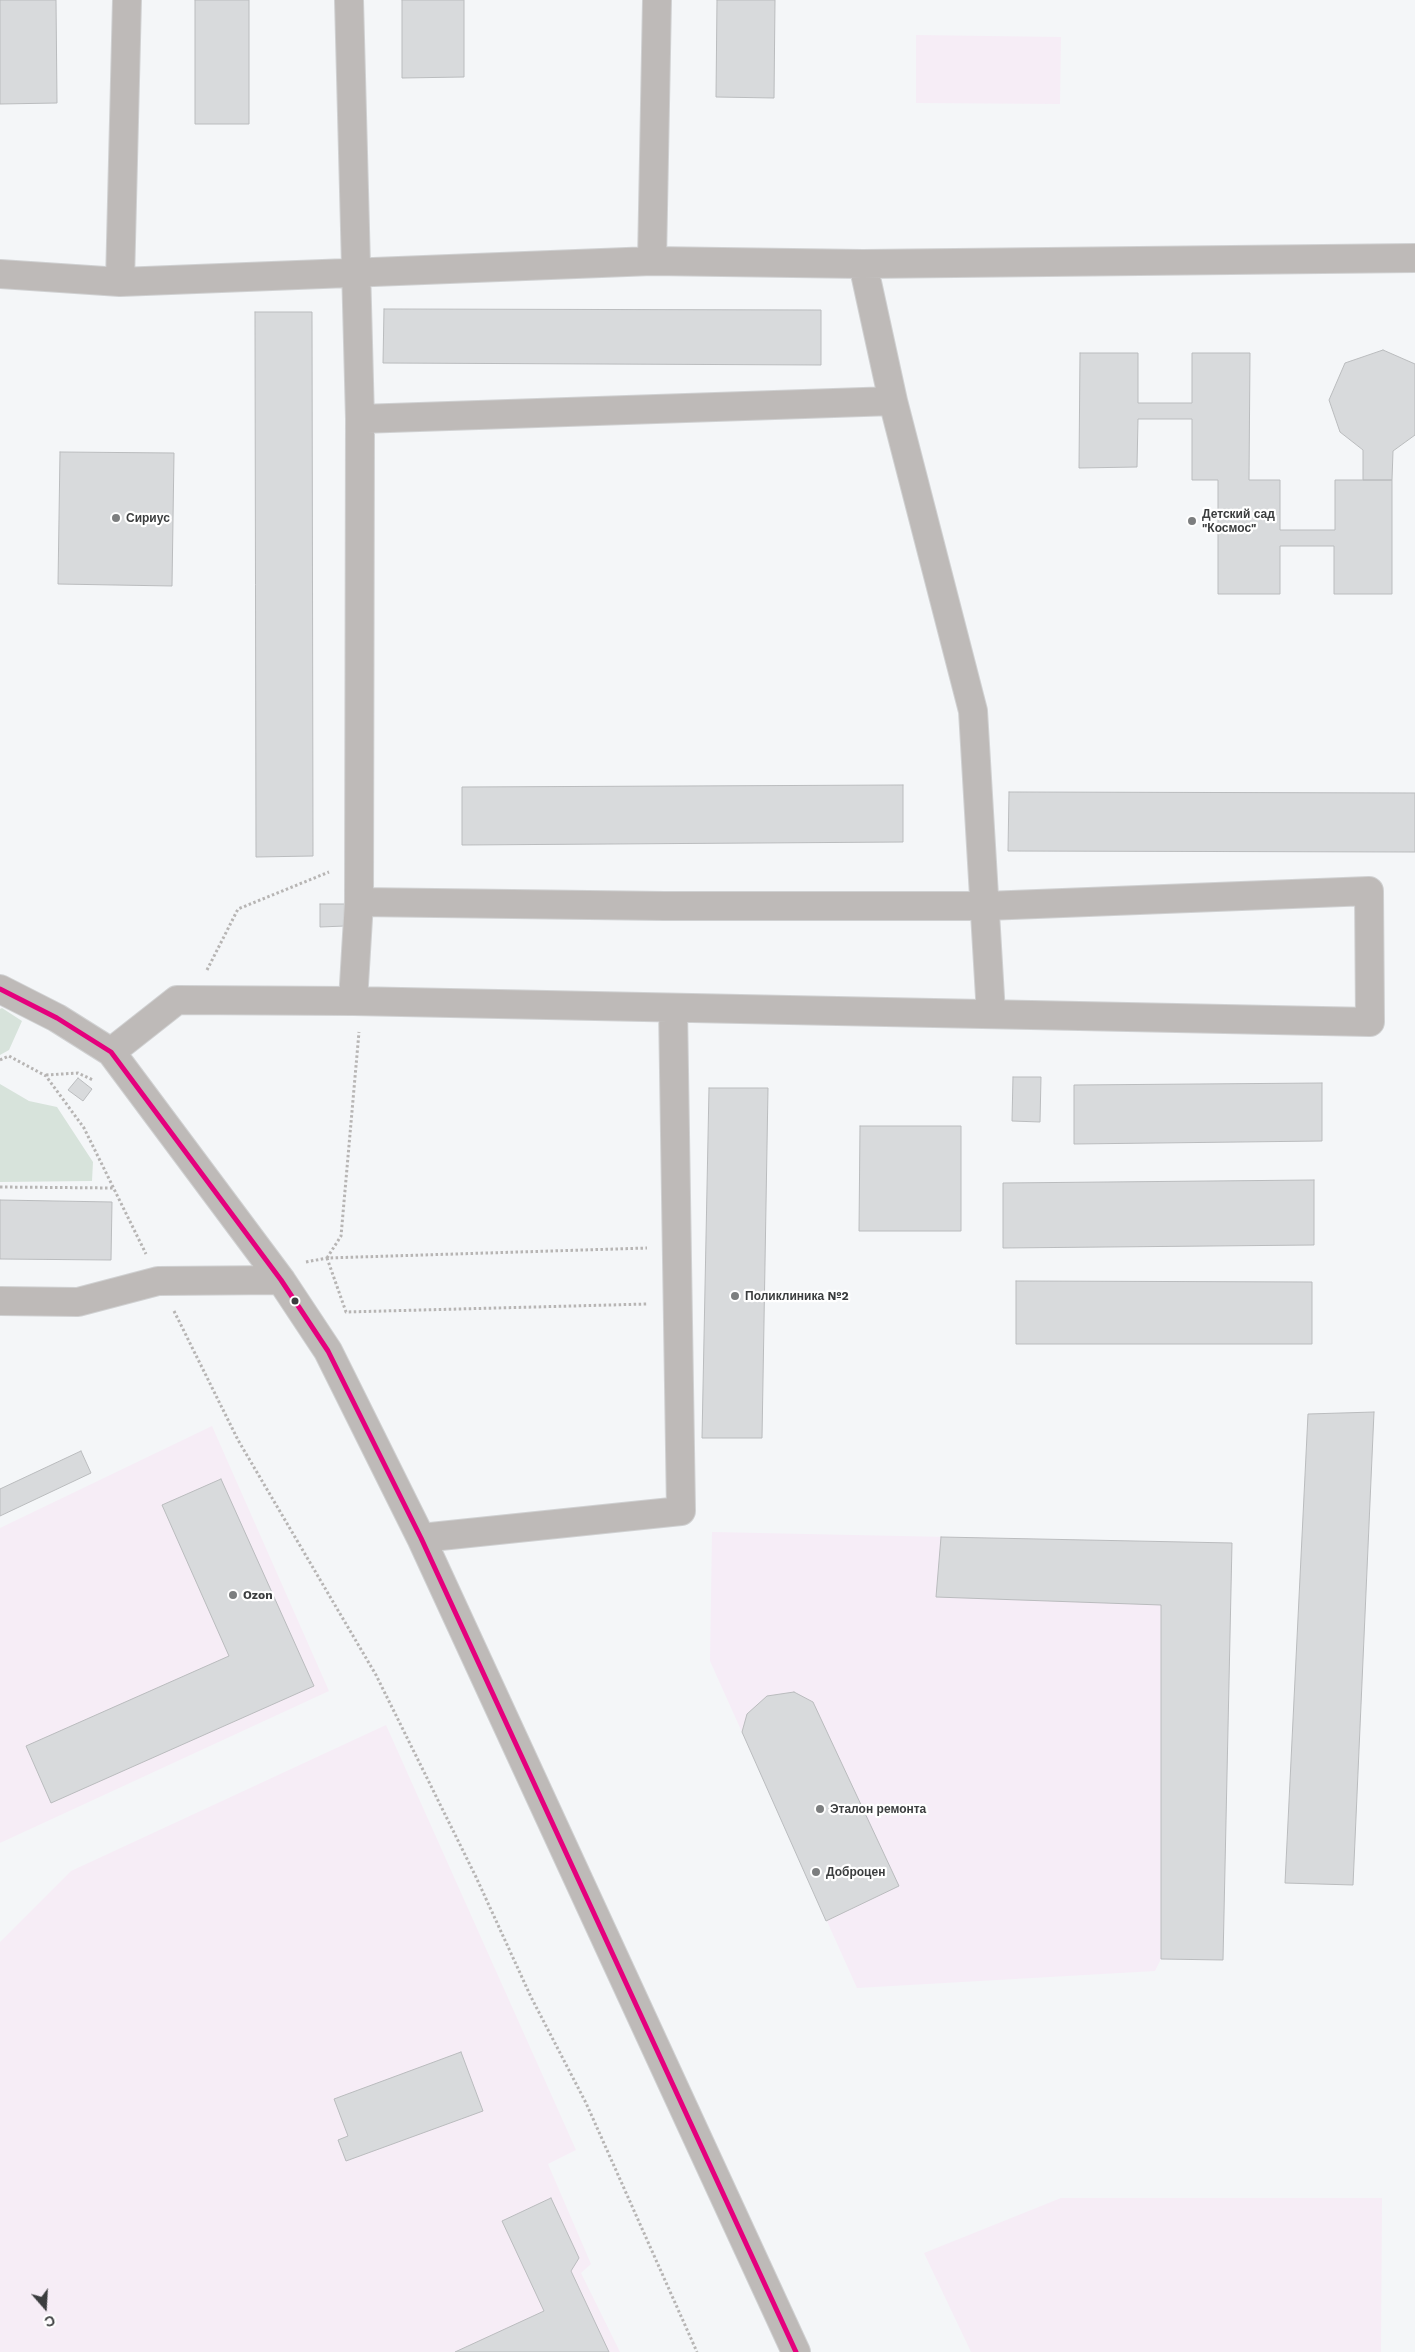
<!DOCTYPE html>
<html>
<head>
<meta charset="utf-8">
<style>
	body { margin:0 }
	#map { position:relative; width:1415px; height:2352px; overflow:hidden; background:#f4f6f8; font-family:"Work Sans",sans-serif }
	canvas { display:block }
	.north { position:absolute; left:20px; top:2282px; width:50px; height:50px; -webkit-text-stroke:4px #fff; paint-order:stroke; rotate:161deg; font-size:14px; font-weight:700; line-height:20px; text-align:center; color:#3b3d3e }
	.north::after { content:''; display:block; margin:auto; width:18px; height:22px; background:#3b3d3e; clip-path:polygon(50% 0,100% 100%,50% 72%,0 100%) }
</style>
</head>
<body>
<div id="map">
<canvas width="1415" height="2352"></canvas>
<div class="north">С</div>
</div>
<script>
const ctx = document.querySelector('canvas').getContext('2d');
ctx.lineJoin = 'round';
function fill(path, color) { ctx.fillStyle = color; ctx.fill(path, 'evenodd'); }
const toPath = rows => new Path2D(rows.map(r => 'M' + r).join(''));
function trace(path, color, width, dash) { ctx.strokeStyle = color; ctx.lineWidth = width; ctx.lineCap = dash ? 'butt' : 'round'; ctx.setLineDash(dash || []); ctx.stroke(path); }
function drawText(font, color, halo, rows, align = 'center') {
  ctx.font = font + ' "Work Sans",sans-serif'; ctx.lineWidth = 4.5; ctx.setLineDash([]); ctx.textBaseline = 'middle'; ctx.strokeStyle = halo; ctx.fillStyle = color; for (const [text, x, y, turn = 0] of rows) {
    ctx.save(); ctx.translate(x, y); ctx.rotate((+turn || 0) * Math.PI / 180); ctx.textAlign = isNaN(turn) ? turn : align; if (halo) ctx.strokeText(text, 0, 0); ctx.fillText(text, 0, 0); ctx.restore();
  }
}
fill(toPath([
	[712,1532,1232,1543,1223,1960,1161,1959,1155,1971,857,1988,710,1661]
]), '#f6edf7');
fill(toPath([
	[916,35,1061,37,1060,104,916,103],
	[212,1426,329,1691,0,1843,0,1528],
	[386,1725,576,2150,548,2164,591,2264,581,2273,620,2352,0,2352,0,1942,71,1871],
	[1061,2198,1382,2198,1381,2352,971,2352,924,2253]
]), '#f6edf6');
fill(toPath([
	[2,1008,22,1021,9,1050,0,1055,0,1009],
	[0,1084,29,1101,57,1107,93,1162,92,1181,0,1182]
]), '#d7e3db');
const building = toPath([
	[0,0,56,0,57,103,0,104,0,0],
	[195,0,249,0,249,124,195,124,195,0],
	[402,0,464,0,464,77,402,78,402,0],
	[717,0,775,0,774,98,716,97,717,0],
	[384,309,821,310,821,365,383,363,384,309],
	[255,312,312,312,313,856,256,857,255,312],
	[1383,350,1415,364,1415,435,1393,451,1392,480,1363,480,1363,450,1340,432,1329,400,1345,363,1383,350],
	[1080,353,1138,353,1138,403,1192,403,1192,353,1250,353,1249,480,1280,480,1280,530,1335,530,1335,480,1392,480,1392,594,1334,594,1334,546,1280,546,1280,594,1218,594,1218,480,1192,480,1192,419,1138,419,1137,467,1079,468,1080,353],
	[60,452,174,453,172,586,58,584,60,452],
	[903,785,903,842,462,845,462,787,903,785],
	[1009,792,1415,793,1415,852,1008,851,1009,792],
	[320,904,345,904,345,926,320,927,320,904],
	[1013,1077,1041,1077,1040,1122,1012,1121,1013,1077],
	[78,1078,92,1089,83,1101,68,1090,78,1078],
	[1322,1083,1322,1141,1074,1144,1074,1085,1322,1083],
	[709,1088,768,1088,762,1438,702,1438,709,1088],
	[860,1126,961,1126,961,1231,859,1231,860,1126],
	[1314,1180,1314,1245,1003,1248,1003,1183,1314,1180],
	[0,1200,112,1202,111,1260,0,1259,0,1200],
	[1016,1281,1312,1282,1312,1344,1016,1344,1016,1281],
	[1374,1412,1353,1885,1285,1883,1308,1414,1374,1412],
	[81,1451,91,1473,0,1516,0,1489,81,1451],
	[221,1479,314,1686,51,1803,26,1746,229,1656,162,1505,221,1479],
	[941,1537,1232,1543,1223,1960,1161,1959,1161,1605,936,1597,941,1537],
	[794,1692,813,1702,899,1886,826,1921,742,1732,747,1714,767,1696,794,1692],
	[461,2052,483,2111,346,2161,338,2140,348,2136,334,2099,461,2052],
	[551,2198,579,2258,571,2271,609,2352,455,2352,544,2311,502,2221,551,2198]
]);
fill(building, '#d8dadc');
trace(building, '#babcbe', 1);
const minor = toPath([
	[349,0,360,419,359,902,353,1001],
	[652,261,657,0],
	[863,264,893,401,973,711,991,1014],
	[0,274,120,282,652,261,863,264,1415,258],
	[120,282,127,0],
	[360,419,893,401],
	[0,989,57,1018,111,1052,281,1280,328,1351,421,1538,796,2352],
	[111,1052,177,1000,353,1001,1370,1022,1369,891,986,906,665,906,359,902],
	[0,1301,78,1302,158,1281,281,1280],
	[421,1538,681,1511,673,1008]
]);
trace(minor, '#d0d1d2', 30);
trace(toPath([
	[207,970,238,909,329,872],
	[0,1060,9,1056,46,1076,84,1128,146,1254],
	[46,1075,78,1073,93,1080],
	[0,1187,114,1188],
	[327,1258,346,1312,647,1304],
	[327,1258,341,1236,359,1032],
	[306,1262,327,1258,647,1248],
	[174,1311,238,1440,376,1675,476,1877,531,1997,586,2103,697,2352]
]), '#b7b5b4', 3, [2.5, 2.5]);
trace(minor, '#bebab8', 28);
trace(toPath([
	[0,989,57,1018,111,1052,281,1280,328,1351,421,1538,796,2352]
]), '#e5007d', 5);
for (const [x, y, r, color] of [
	[116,518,5,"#7c7e7f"],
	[1192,521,5,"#7c7e7f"],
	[735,1296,5,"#7c7e7f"],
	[295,1301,4.5,"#3b3d3e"],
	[233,1595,5,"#7c7e7f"],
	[820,1809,5,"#7c7e7f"],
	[816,1872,5,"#7c7e7f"]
]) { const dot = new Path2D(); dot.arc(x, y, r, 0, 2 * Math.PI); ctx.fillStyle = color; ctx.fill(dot); trace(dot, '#fff', 2); }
drawText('bold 12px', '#3b3d3e', '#fff', [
	["Детский сад",1202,514],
	["\"Космос\"",1202,528],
	["Сириус",126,518],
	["Поликлиника №2",745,1296],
	["Ozon",243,1595],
	["Эталон ремонта",830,1809],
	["Доброцен",826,1872]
], 'left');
</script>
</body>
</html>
